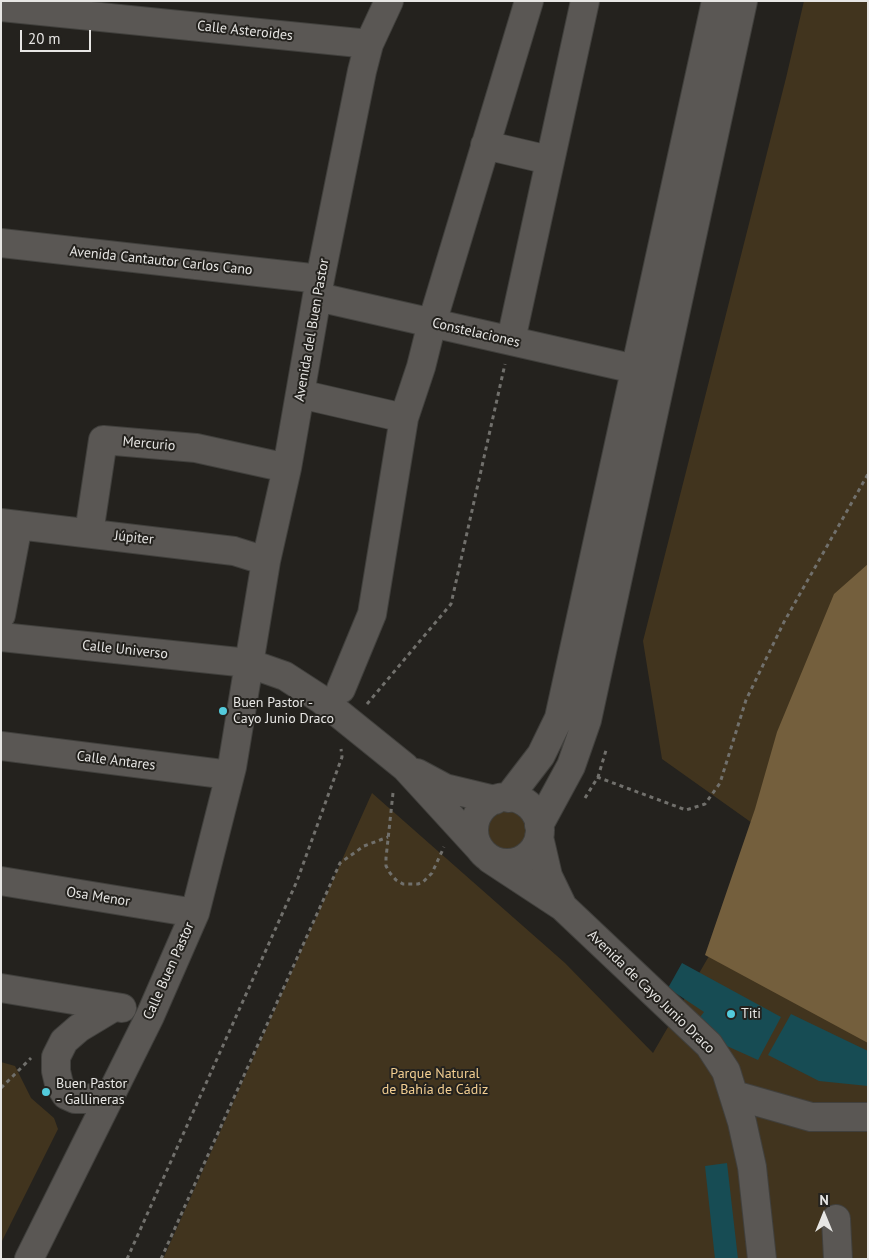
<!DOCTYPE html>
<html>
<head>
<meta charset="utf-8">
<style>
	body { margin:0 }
	#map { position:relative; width:869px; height:1260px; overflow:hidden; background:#24221e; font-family:"PT Sans",sans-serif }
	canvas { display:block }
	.frame { position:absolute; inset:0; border:2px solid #e7e6e4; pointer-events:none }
	.north { position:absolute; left:799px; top:1190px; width:50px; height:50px; -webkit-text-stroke:4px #24221e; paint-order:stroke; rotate:0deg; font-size:14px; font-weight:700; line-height:20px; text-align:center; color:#e7e6e4 }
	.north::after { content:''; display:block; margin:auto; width:18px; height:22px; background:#e7e6e4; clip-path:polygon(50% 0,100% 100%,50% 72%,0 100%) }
	.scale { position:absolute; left:20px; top:30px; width:71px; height:22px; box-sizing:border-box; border:2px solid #e7e6e4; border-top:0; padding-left:6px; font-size:15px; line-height:18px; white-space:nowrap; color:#e7e6e4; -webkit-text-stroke:4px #24221e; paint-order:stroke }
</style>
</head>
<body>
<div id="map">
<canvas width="869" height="1260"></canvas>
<div class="frame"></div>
<div class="north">N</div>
<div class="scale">20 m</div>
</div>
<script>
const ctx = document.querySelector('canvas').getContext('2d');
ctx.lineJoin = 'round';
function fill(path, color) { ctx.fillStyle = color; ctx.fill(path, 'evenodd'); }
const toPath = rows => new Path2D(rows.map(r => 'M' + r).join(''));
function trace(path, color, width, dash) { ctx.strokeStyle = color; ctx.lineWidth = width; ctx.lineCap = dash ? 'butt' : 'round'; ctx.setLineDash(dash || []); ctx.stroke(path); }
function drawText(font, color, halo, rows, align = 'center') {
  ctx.font = font + ' "PT Sans",sans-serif'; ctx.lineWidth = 4; ctx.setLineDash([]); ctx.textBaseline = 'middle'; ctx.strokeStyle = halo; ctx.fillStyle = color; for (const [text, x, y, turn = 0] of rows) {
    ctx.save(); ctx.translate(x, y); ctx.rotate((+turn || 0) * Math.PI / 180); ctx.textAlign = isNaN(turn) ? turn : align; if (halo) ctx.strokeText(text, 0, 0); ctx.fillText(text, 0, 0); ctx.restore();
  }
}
fill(toPath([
	[804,1,868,1,868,1259,163,1259,372,793,565,963,653,1053,776,840,662,759,643,641,786,78],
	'483 830a23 23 0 1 1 46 0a23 23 0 1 1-46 0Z',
	[1,1062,15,1066,31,1098,54,1118,58,1129,1,1243]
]), '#41341e');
fill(toPath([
	[868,564,868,1043,705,955,755,809,777,732,834,594]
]), '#745f3d');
fill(toPath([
	[682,963,781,1017,758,1060,718,1042,697,1021,704,1012,668,988],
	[791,1014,868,1051,868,1086,819,1081,768,1055],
	[727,1163,738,1259,715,1259,705,1166]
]), '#174c54');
const minor = toPath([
	[1,7,369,44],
	[485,145,549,160],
	[1,243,320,279],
	[318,297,635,369],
	[511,340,585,1],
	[300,394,404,418],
	[1,523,234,551,266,561],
	[89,533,103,440,196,448,287,468],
	[1,615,18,525],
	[1,637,248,663,285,676,322,700,405,767,480,849],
	[341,689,372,614,404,418,421,367,432,323,529,1],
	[1,746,230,775],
	[417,773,445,788,495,800],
	'474 830a33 33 0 1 1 66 0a33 33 0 1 1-66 0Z',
	[508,798,541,755,559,718,716,1],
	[539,825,571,766,587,720,743,1],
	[539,837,548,876,563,907],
	[490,859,563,907,709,1045,726,1071,742,1122,752,1167,762,1259],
	[1,881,195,913],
	[1,988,122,1008],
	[734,1095,811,1117,868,1117],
	[110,1096,84,1099,75,1099,66,1095,59,1084,56,1071,56,1057,64,1041,79,1028,114,1007],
	[836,1219,838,1259],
	[29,1259,150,1016,195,913,232,767,266,561,287,468,320,279,362,71,369,44,389,1]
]);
trace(minor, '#41403d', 30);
trace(toPath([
	[367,704,451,604,505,364],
	[597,777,686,810,705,804,720,783,746,700,784,622,868,474],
	[393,793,386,858,386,866,390,873,396,880,403,884,418,884,423,882,432,873,444,847],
	[585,798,598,777,607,747],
	[1,1088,31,1058],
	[127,1259,297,881,342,757,341,749],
	[161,1259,340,863,364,846,388,837]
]), '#71706c', 3, [4, 4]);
trace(minor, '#5a5754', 28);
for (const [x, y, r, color] of [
	[223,711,5,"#53cbdc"],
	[731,1014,5,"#53cbdc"],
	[46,1092,5,"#53cbdc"]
]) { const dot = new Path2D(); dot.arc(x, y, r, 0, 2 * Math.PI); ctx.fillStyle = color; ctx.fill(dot); trace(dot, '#24221e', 2); }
drawText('14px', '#e7e6e4', '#24221e', [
	["Calle Asteroides",245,31,6],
	["Avenida Cantautor Carlos Cano",161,261,6],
	["Avenida del Buen Pastor",312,330,-80],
	["Constelaciones",476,333,13],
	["Mercurio",149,444,5],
	["Júpiter",134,538,6],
	["Calle Universo",125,650,6],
	["Calle Antares",116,761,7],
	["Osa Menor",98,897,9],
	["Calle Buen Pastor",169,971,-66],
	["Avenida de Cayo Junio Draco",651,992,44]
]);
drawText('14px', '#e7e6e4', '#24221e', [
	["Buen Pastor -",233,703],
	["Cayo Junio Draco",233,719],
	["Titi",741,1014],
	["Buen Pastor",56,1084],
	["- Gallineras",56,1100]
], 'left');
drawText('14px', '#f2ce92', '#24221e', [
	["Parque Natural",435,1074],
	["de Bahía de Cádiz",435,1090]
]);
</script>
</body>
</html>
